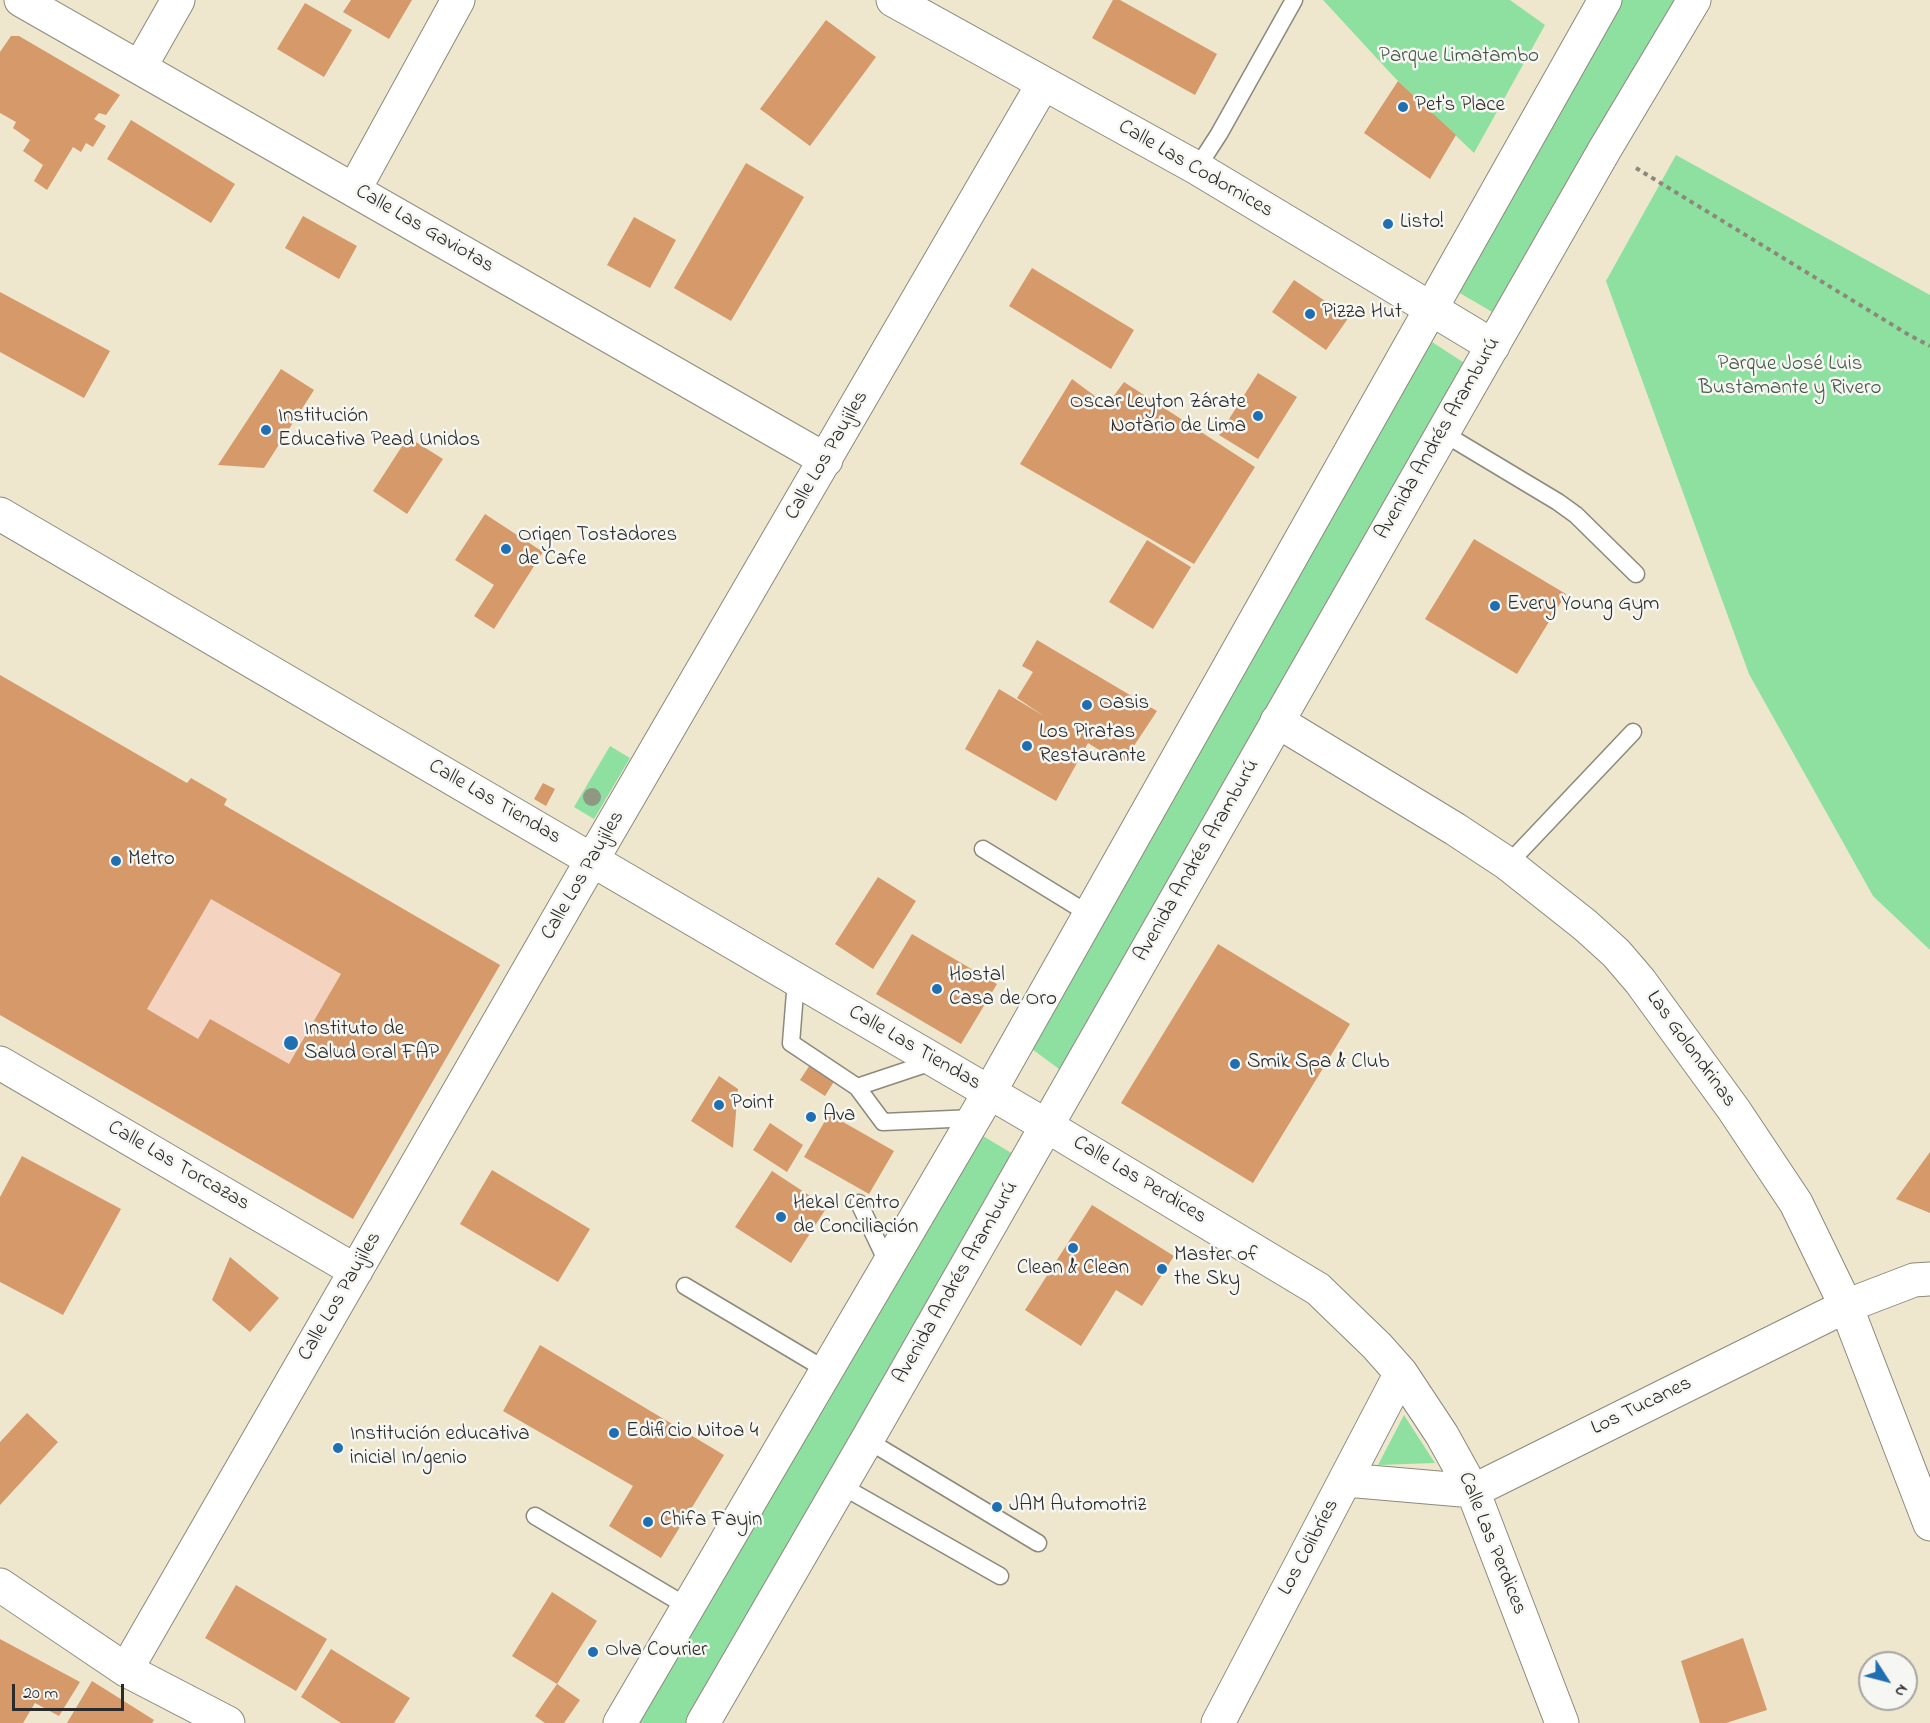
<!DOCTYPE html>
<html>
<head>
<meta charset="utf-8">
<style>
	body { margin:0 }
	#map { position:relative; width:1930px; height:1723px; overflow:hidden; background:#eee7ce; font-family:"Indie Flower",sans-serif }
	canvas { display:block }
	.north { position:absolute; left:1858px; top:1651px; width:60px; height:60px; box-sizing:border-box; background:#f6f6f2; border:2px solid #a5a5a2; border-radius:50%; rotate:126deg; font-size:16px; font-weight:700; line-height:24px; text-align:center; color:#2b2b2b }
	.north::after { content:''; display:block; margin:auto; width:21px; height:27px; background:#1f6fb2; clip-path:polygon(50% 0,100% 100%,50% 72%,0 100%) }
	.scale { position:absolute; left:12px; top:1684px; width:112px; height:27px; box-sizing:border-box; border:3px solid #2b2b2b; border-top:0; padding-left:8px; font-size:18px; line-height:21px; white-space:nowrap; color:#2b2b2b; -webkit-text-stroke:4px #f6f6f2; paint-order:stroke }
</style>
</head>
<body>
<div id="map">
<canvas width="1930" height="1723"></canvas>
<div class="north">N</div>
<div class="scale">20 m</div>
</div>
<script>
const ctx = document.querySelector('canvas').getContext('2d');
ctx.lineJoin = 'round';
function fill(path, color) { ctx.fillStyle = color; ctx.fill(path, 'evenodd'); }
const toPath = rows => new Path2D(rows.map(r => 'M' + r).join(''));
function trace(path, color, width, dash) { ctx.strokeStyle = color; ctx.lineWidth = width; ctx.lineCap = dash ? 'butt' : 'round'; ctx.setLineDash(dash || []); ctx.stroke(path); }
function drawText(font, color, halo, rows, align = 'center') {
  ctx.font = font + ' "Indie Flower",sans-serif'; ctx.lineWidth = 5; ctx.setLineDash([]); ctx.textBaseline = 'middle'; ctx.strokeStyle = halo; ctx.fillStyle = color; for (const [text, x, y, turn = 0] of rows) {
    ctx.save(); ctx.translate(x, y); ctx.rotate((+turn || 0) * Math.PI / 180); ctx.textAlign = isNaN(turn) ? turn : align; if (halo) ctx.strokeText(text, 0, 0); ctx.fillText(text, 0, 0); ctx.restore();
  }
}
fill(toPath([
	[255,823,500,965,353,1219,107,1077]
]), '#f5d3c1');
fill(toPath([
	[1323,0,1510,0,1545,25,1474,153,1395,78],
	[1622,0,1678,0,1499,316,1458,292],
	[1676,155,1930,295,1930,950,1873,896,1749,674,1606,281],
	[1429,340,1472,368,1067,1075,1032,1049],
	[610,746,630,758,594,819,574,807],
	[978,1133,1013,1154,689,1723,636,1723],
	[1404,1415,1435,1463,1378,1465]
]), '#8ee0a0');
fill(toPath([
	[351,0,412,0,389,39,343,12],
	[1113,0,1120,0,1217,54,1195,95,1092,38],
	[305,3,352,30,324,77,277,49],
	[826,20,876,57,810,146,760,109],
	[11,36,19,36,120,95,106,115,99,113,94,119,106,126,93,147,86,143,81,152,73,147,47,190,34,181,43,165,23,151,30,140,13,128,16,122,0,113,0,52],
	[1398,81,1456,135,1430,179,1364,133],
	[131,120,235,184,211,223,107,159],
	[746,163,804,197,731,321,674,288],
	[303,216,357,246,339,279,285,248],
	[634,217,676,240,650,288,607,265],
	[1032,268,1134,330,1111,369,1009,306],
	[1294,280,1349,317,1326,350,1272,312],
	[0,292,110,351,84,398,0,352],
	[281,369,314,390,264,468,218,465],
	[1258,373,1297,397,1258,459,1219,435],
	[1072,379,1107,405,1124,382,1255,467,1194,564,1020,464],
	[408,437,443,459,407,514,373,491],
	[485,514,543,552,494,629,474,616,494,585,455,560],
	[1474,539,1566,594,1517,674,1425,619],
	[1147,540,1191,567,1153,629,1109,602],
	[1037,640,1157,711,1122,764,1088,743,1056,801,965,749,999,689,1044,716,1017,698,1033,672,1022,666],
	[0,675,187,783,191,778,227,799,224,805,500,965,353,1219,0,1015],
	[211,899,341,974,289,1064,210,1019,198,1039,147,1009],
	[543,783,555,789,546,806,534,799],
	[878,877,916,901,873,969,835,944],
	[912,934,997,984,961,1044,876,994],
	[1218,944,1350,1024,1253,1183,1121,1103],
	[819,1051,843,1067,825,1096,800,1080],
	[719,1076,738,1089,733,1148,691,1121],
	[829,1114,894,1151,869,1194,804,1157],
	[770,1123,803,1145,787,1172,753,1150],
	[1930,1152,1930,1213,1896,1199],
	[22,1156,121,1209,63,1315,0,1282,0,1197],
	[492,1170,590,1229,558,1282,460,1224],
	[772,1171,827,1207,791,1263,735,1227],
	[1092,1205,1174,1256,1142,1306,1116,1290,1081,1346,1025,1310],
	[230,1257,279,1298,250,1332,212,1300],
	[540,1345,724,1455,661,1558,609,1526,633,1486,503,1411],
	[27,1413,58,1442,0,1505,0,1442],
	[236,1585,327,1639,296,1691,205,1638],
	[552,1592,597,1621,557,1684,580,1700,564,1723,545,1723,535,1716,557,1684,512,1656],
	[1743,1638,1767,1710,1726,1723,1700,1723,1681,1661],
	[0,1639,80,1682,59,1716,35,1703,23,1723,0,1723],
	[331,1649,410,1698,394,1723,341,1723,301,1697],
	[92,1681,154,1720,152,1723,67,1723]
]), '#d5996a');
const lane = toPath([
	[1197,168,1219,134,1294,0],
	[1443,433,1558,502,1576,515,1636,574],
	[983,849,1089,914],
	[1508,864,1633,732],
	[796,980,791,1043,857,1087,883,1122,974,1118],
	[857,1087,935,1061],
	[859,1203,888,1264],
	[685,1286,826,1370],
	[867,1440,1038,1543],
	[840,1485,1000,1576],
	[535,1516,688,1607]
]);
const street = toPath([
	[21,0,826,460],
	[893,0,1197,168,1493,346],
	[140,67,178,0],
	[354,190,458,0],
	[0,514,1047,1126,1318,1289,1377,1346,1401,1373,1442,1435,1473,1491,1562,1723],
	[1277,721,1455,829,1508,864,1585,925,1616,953,1640,981,1734,1110,1796,1203,1846,1306,1930,1524],
	[0,1063,356,1271],
	[1346,1480,1473,1491,1846,1306,1914,1280,1930,1279],
	[0,1585,126,1670,228,1723],
	[126,1670,592,860,1043,84],
	[1218,1723,1401,1373]
]);
const secondary = toPath([
	[620,1723,989,1093,1605,0],
	[703,1723,867,1440,1605,149,1694,0]
]);
trace(lane, '#8c897c', 19);
trace(street, '#8c897c', 35);
trace(secondary, '#8c897c', 35);
trace(toPath([
	[1636,168,1909,335,1930,346]
]), '#8c897c', 4, [4.5, 4.5]);
trace(lane, '#fff', 16);
trace(street, '#fff', 33);
trace(secondary, '#fff', 33);
ctx.fillStyle = '#909884';
for (const [x, y] of [
	[592,797]
]) { ctx.beginPath(); ctx.arc(x, y, 9, 0, 2 * Math.PI); ctx.fill(); }
for (const [x, y, r, color] of [
	[1403,107,6,"#1f6fb2"],
	[1388,224,6,"#1f6fb2"],
	[1310,314,6,"#1f6fb2"],
	[1258,416,6,"#1f6fb2"],
	[266,430,6,"#1f6fb2"],
	[506,549,6,"#1f6fb2"],
	[1495,606,6,"#1f6fb2"],
	[1087,705,6,"#1f6fb2"],
	[1027,746,6,"#1f6fb2"],
	[116,861,6,"#1f6fb2"],
	[937,989,6,"#1f6fb2"],
	[291,1043,8,"#1f6fb2"],
	[1235,1064,6,"#1f6fb2"],
	[719,1105,6,"#1f6fb2"],
	[811,1117,6,"#1f6fb2"],
	[781,1217,6,"#1f6fb2"],
	[1073,1248,6,"#1f6fb2"],
	[1162,1269,6,"#1f6fb2"],
	[614,1433,6,"#1f6fb2"],
	[338,1448,6,"#1f6fb2"],
	[997,1507,6,"#1f6fb2"],
	[648,1522,6,"#1f6fb2"],
	[593,1652,6,"#1f6fb2"]
]) { const dot = new Path2D(); dot.arc(x, y, r, 0, 2 * Math.PI); ctx.fillStyle = color; ctx.fill(dot); trace(dot, '#f6f6f2', 2); }
drawText('21px', '#445848', '#f6f6f2', [
	["Parque Limatambo",1459,58],
	["Parque José Luis",1790,366],
	["Bustamante y Rivero",1790,390]
]);
drawText('21px', '#2b2b2b', '#f6f6f2', [
	["Pet's Place",1415,107],
	["Listo!",1400,224],
	["Pizza Hut",1322,314],
	["Oscar Leyton Zárate",1246,404,"right"],
	["Notario de Lima",1246,428,"right"],
	["Institución",278,418],
	["Educativa Pead Unidos",278,442],
	["Origen Tostadores",518,537],
	["de Cafe",518,561],
	["Every Young Gym",1507,606],
	["Oasis",1099,705],
	["Los Piratas",1039,734],
	["Restaurante",1039,758],
	["Metro",128,861],
	["Hostal",949,977],
	["Casa de Oro",949,1001],
	["Instituto de",304,1031],
	["Salud Oral FAP",304,1055],
	["Smik Spa & Club",1247,1064],
	["Point",731,1105],
	["Ava",823,1117],
	["Hekal Centro",793,1205],
	["de Conciliación",793,1229],
	["Master of",1174,1257],
	["the Sky",1174,1281],
	["Clean & Clean",1073,1270,"center"],
	["Edificio Nitoa 4",626,1433],
	["Institución educativa",350,1436],
	["inicial In/genio",350,1460],
	["JAM Automotriz",1009,1507],
	["Chifa Fayin",660,1522],
	["Olva Courier",605,1652]
], 'left');
drawText('21px', '#2b2b2b', '#f6f6f2', [
	["Calle Las Codornices",1195,170,30],
	["Calle Las Gaviotas",424,230,30],
	["Avenida Andrés Aramburú",1439,439,-60],
	["Calle Los Paujiles",828,456,-60],
	["Calle Las Tiendas",494,803,30],
	["Avenida Andrés Aramburú",1198,861,-60],
	["Calle Los Paujiles",584,876,-60],
	["Calle Las Tiendas",914,1049,30],
	["Las Golondrinas",1690,1050,54],
	["Calle Las Torcazas",178,1167,30],
	["Calle Las Perdices",1139,1181,31],
	["Avenida Andrés Aramburú",957,1283,-60],
	["Calle Los Paujiles",341,1297,-60],
	["Los Tucanes",1642,1407,-26],
	["Calle Las Perdices",1491,1544,68],
	["Los Colibríes",1310,1548,-62]
]);
</script>
</body>
</html>
